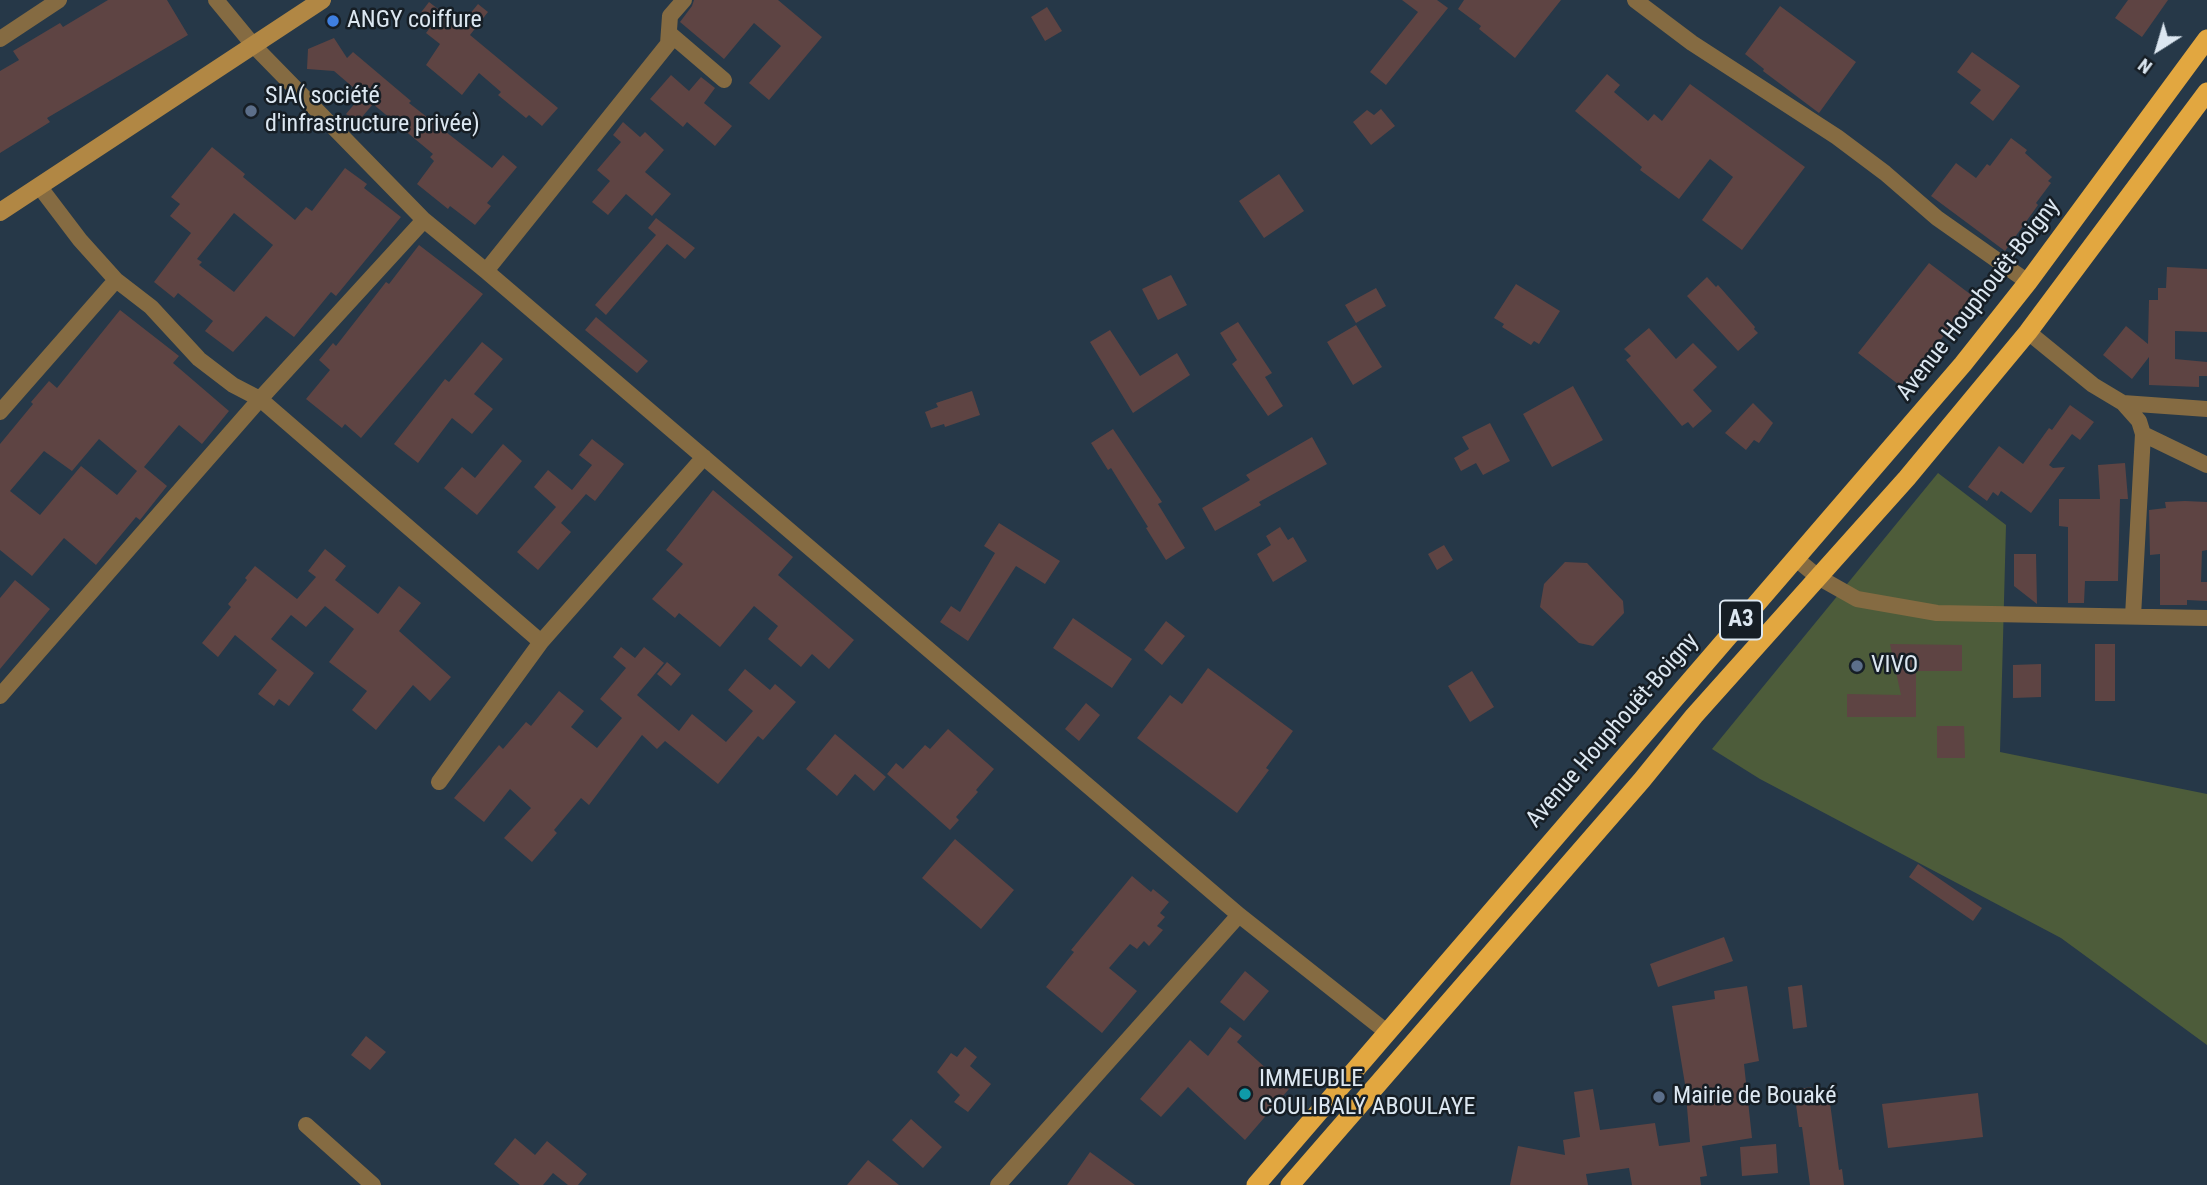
<!DOCTYPE html>
<html>
<head>
<meta charset="utf-8">
<style>
	body { margin:0 }
	#map { position:relative; width:2207px; height:1185px; overflow:hidden; background:#263848; font-family:"Roboto Condensed",sans-serif }
	canvas { display:block }
	.north { position:absolute; left:2123px; top:14px; width:70px; height:70px; -webkit-text-stroke:5px #161e25; paint-order:stroke; rotate:217deg; font-size:19px; font-weight:700; line-height:28px; text-align:center; color:#dce7f1 }
	.north::after { content:''; display:block; margin:auto; width:24px; height:32px; background:#dce7f1; clip-path:polygon(50% 0,100% 100%,50% 72%,0 100%) }
</style>
</head>
<body>
<div id="map">
<canvas width="2207" height="1185"></canvas>
<div class="north">N</div>
</div>
<script>
const ctx = document.querySelector('canvas').getContext('2d');
ctx.lineJoin = 'round';
function fill(path, color) { ctx.fillStyle = color; ctx.fill(path, 'evenodd'); }
const toPath = rows => new Path2D(rows.map(r => 'M' + r).join(''));
function trace(path, color, width, dash) { ctx.strokeStyle = color; ctx.lineWidth = width; ctx.lineCap = dash ? 'butt' : 'round'; ctx.setLineDash(dash || []); ctx.stroke(path); }
function drawText(font, color, halo, rows, align = 'center') {
  ctx.font = font + ' "Roboto Condensed",sans-serif'; ctx.lineWidth = 5; ctx.setLineDash([]); ctx.textBaseline = 'middle'; ctx.strokeStyle = halo; ctx.fillStyle = color; for (const [text, x, y, turn = 0] of rows) {
    ctx.save(); ctx.translate(x, y); ctx.rotate((+turn || 0) * Math.PI / 180); ctx.textAlign = isNaN(turn) ? turn : align; if (halo) ctx.strokeText(text, 0, 0); ctx.fillText(text, 0, 0); ctx.restore();
  }
}
fill(toPath([
	[1938,473,2006,525,2000,752,2207,794,2207,1045,2061,938,1760,779,1712,749]
]), '#4d5c3a');
fill(toPath([
	[108,0,167,0,188,35,47,118,50,122,0,153,0,71,19,60,13,51,60,23,63,27],
	[694,0,778,0,822,37,769,100,749,83,781,46,754,23,724,59,680,22,692,6],
	[1402,0,1437,0,1448,8,1386,85,1370,72,1418,12],
	[1464,0,1561,0,1515,58,1479,29,1481,26,1458,9],
	[2128,0,2168,0,2142,37,2115,18],
	[429,2,460,26,478,4,488,12,470,35,558,108,542,126,529,115,526,118,498,95,501,92,479,73,462,95,426,65,440,44,426,33,429,29,416,19],
	[1780,6,1856,62,1819,113,1763,71,1764,69,1745,54],
	[1047,7,1062,31,1045,41,1031,17],
	[334,38,347,58,353,52,411,101,409,103,492,168,503,155,517,167,487,203,491,206,475,225,450,206,448,209,417,184,434,161,430,157,433,154,373,104,357,123,346,114,362,95,334,71,307,69,308,49],
	[1972,52,2020,86,1993,121,1970,103,1981,90,1957,72],
	[1607,74,1620,85,1614,92,1648,121,1654,114,1662,121,1690,84,1805,167,1742,250,1702,220,1733,177,1710,159,1679,199,1640,170,1642,167,1575,111],
	[671,75,689,91,701,77,715,88,704,103,732,126,715,146,687,122,683,127,650,99],
	[1381,109,1395,126,1371,145,1353,122,1367,110,1374,115],
	[623,122,640,137,645,132,664,150,645,172,671,194,652,216,626,194,608,215,592,202,610,181,597,170,621,142,613,135],
	[2011,138,2027,150,2025,153,2052,177,2048,181,2051,183,2036,203,2038,205,2005,251,1931,196,1956,163,1976,178,1987,164,1990,166],
	[212,147,245,174,243,177,295,220,306,207,312,211,345,168,367,184,364,188,401,217,336,296,331,292,294,337,266,316,233,352,205,331,213,321,178,293,174,298,154,282,191,233,170,216,180,204,171,197],
	[234,213,273,245,234,292,199,265,202,262,197,259],
	[1279,174,1304,211,1264,238,1239,201],
	[656,218,695,248,685,259,667,244,606,315,595,305,656,235,648,228],
	[419,245,483,294,361,438,345,424,342,428,306,399,330,370,319,360,333,343,336,346,386,282,389,284],
	[1929,263,1974,297,1903,388,1858,353],
	[2167,267,2207,269,2207,332,2175,331,2175,359,2207,362,2207,376,2199,376,2199,387,2149,385,2149,357,2132,379,2103,355,2126,326,2148,344,2149,300,2158,300,2158,288,2166,288],
	[1171,275,1187,305,1158,320,1142,289],
	[1707,277,1716,287,1718,285,1755,327,1754,329,1758,333,1738,351,1687,296],
	[1516,284,1560,311,1539,344,1534,341,1531,345,1502,327,1504,324,1494,318],
	[1376,288,1386,306,1356,323,1345,305],
	[120,310,179,356,173,363,229,411,202,444,179,425,144,467,167,486,140,520,136,517,96,565,64,538,32,576,0,550,0,444,33,404,31,402,49,381,57,388],
	[99,439,137,471,117,495,81,466,40,515,10,491,44,451,72,471],
	[596,317,648,361,637,373,585,330],
	[1238,322,1272,373,1265,377,1283,406,1268,416,1232,364,1237,360,1220,333],
	[1356,325,1382,367,1353,385,1327,342],
	[1649,328,1676,359,1693,343,1717,367,1693,390,1712,411,1693,428,1688,422,1682,426,1626,360,1631,356,1624,349],
	[1110,330,1140,376,1177,353,1190,375,1133,413,1090,342],
	[482,342,503,359,474,394,493,409,472,434,452,418,418,463,394,444,445,379,449,382],
	[1573,386,1603,440,1552,467,1523,414],
	[972,391,980,415,945,427,944,424,931,428,925,412,938,407,936,403],
	[1753,403,1773,423,1759,443,1754,440,1746,450,1725,433],
	[2070,405,2094,422,2080,440,2072,434,2049,465,2053,468,2065,467,2031,513,2001,491,1998,496,1993,492,1987,501,1968,487,1999,446,2023,464,2049,428,2052,430],
	[1490,423,1510,461,1483,475,1476,463,1461,471,1454,458,1469,449,1462,437],
	[1113,429,1162,502,1158,504,1185,548,1166,560,1146,528,1148,527,1111,468,1108,470,1091,443],
	[1312,437,1327,464,1259,502,1261,505,1215,531,1202,508,1250,480,1246,475],
	[592,439,624,464,595,501,586,494,561,523,571,532,538,570,517,552,556,507,534,487,548,470,572,490,592,465,579,455],
	[503,444,522,461,477,515,444,488,462,467,475,478],
	[2125,463,2128,499,2120,499,2118,581,2085,581,2084,603,2068,603,2068,527,2059,526,2059,499,2100,499,2098,465],
	[713,490,793,557,778,575,854,640,829,669,812,654,801,667,768,639,778,626,754,606,720,647,679,613,675,618,652,599,683,564,666,550],
	[2185,501,2207,502,2207,550,2202,551,2201,582,2207,582,2207,601,2187,600,2187,605,2160,605,2160,554,2150,555,2149,510,2166,508,2165,502],
	[999,523,1060,561,1045,584,1016,566,968,641,940,622,951,606,960,612,995,553,984,546],
	[1280,527,1288,540,1293,537,1307,561,1273,582,1257,554,1271,545,1266,536],
	[1444,545,1453,560,1437,570,1428,554],
	[325,549,346,566,335,580,378,614,399,586,421,603,399,631,451,677,430,701,413,685,376,730,352,710,367,691,329,662,354,629,325,606,306,627,291,615,271,639,314,673,289,706,279,699,274,706,258,694,277,670,235,635,218,657,202,643,231,607,228,604,247,580,245,578,255,566,297,599,316,577,308,571],
	[2014,554,2036,554,2037,604,2014,586],
	[1565,562,1587,563,1623,601,1624,613,1593,646,1579,643,1540,607,1544,584],
	[15,580,50,609,0,669,0,598],
	[1073,618,1132,659,1112,688,1053,648],
	[1166,621,1185,636,1162,665,1144,650],
	[1890,644,1962,645,1962,671,1916,671,1916,717,1847,717,1847,694,1901,695],
	[2095,644,2115,644,2115,701,2095,701],
	[621,647,635,658,644,647,664,663,637,695,679,731,692,714,726,742,753,711,728,690,745,669,770,690,775,684,796,702,763,740,758,736,718,784,665,741,657,749,642,735,589,805,581,798,554,830,557,833,532,862,504,838,531,808,510,789,484,822,454,798,499,745,503,749,526,722,531,726,559,691,584,711,571,727,597,748,622,718,600,699,626,668,613,657],
	[667,662,681,674,671,686,657,674],
	[2041,664,2041,697,2013,698,2013,665],
	[1208,668,1293,731,1266,768,1269,770,1237,813,1137,738,1170,695,1182,704],
	[1472,671,1494,707,1470,722,1448,686],
	[1086,703,1100,715,1079,741,1065,729],
	[1937,726,1964,726,1965,758,1937,758],
	[948,729,994,769,976,790,978,792,956,817,959,820,950,830,887,774,896,763,903,769,925,745,930,749],
	[835,734,886,777,874,791,855,774,837,796,806,769],
	[955,839,1014,890,981,929,922,878],
	[1918,864,1982,908,1973,921,1909,877],
	[1132,876,1151,892,1153,889,1169,902,1160,913,1165,917,1157,926,1163,930,1149,946,1144,941,1137,949,1130,944,1109,968,1137,991,1102,1033,1046,987,1074,952,1071,950],
	[1724,937,1733,961,1658,987,1650,964],
	[1245,971,1269,991,1244,1021,1220,1002],
	[1802,985,1807,1027,1793,1029,1788,987],
	[1747,986,1759,1061,1744,1064,1752,1138,1702,1146,1707,1176,1700,1177,1701,1185,1632,1185,1629,1168,1586,1174,1588,1185,1510,1185,1518,1146,1565,1155,1563,1140,1580,1137,1574,1092,1593,1089,1600,1130,1655,1123,1659,1146,1690,1142,1685,1084,1672,1006,1715,999,1714,991],
	[1230,1027,1242,1036,1237,1042,1289,1089,1245,1140,1188,1087,1161,1117,1140,1099,1190,1040,1208,1056],
	[366,1036,386,1052,370,1070,351,1055],
	[965,1047,977,1057,970,1066,991,1084,968,1112,954,1102,960,1095,937,1072,951,1053,957,1057],
	[1811,1087,1814,1105,1830,1103,1839,1170,1842,1169,1844,1185,1810,1185,1802,1127,1799,1127,1794,1090],
	[1978,1093,1983,1137,1888,1148,1882,1104],
	[911,1119,942,1147,923,1168,892,1140],
	[515,1138,535,1155,547,1141,587,1174,578,1185,568,1185,553,1173,543,1185,520,1185,494,1164],
	[1776,1144,1778,1173,1742,1176,1740,1147],
	[1090,1152,1135,1185,1067,1185],
	[868,1160,899,1185,847,1185]
]), '#5e4443');
trace(toPath([
	[216,0,254,46,424,220,486,271,1239,915,1388,1033],
	[1635,0,1692,43,1837,137,1885,173,1937,218,2028,282],
	[669,33,724,80],
	[0,39,59,0],
	[39,186,80,240,116,280,151,307,199,359,233,385,260,399,541,642],
	[486,271,668,44,670,16,684,0],
	[2028,332,2093,385,2123,403,2139,421,2143,434,2133,616],
	[2123,403,2207,409],
	[0,412,116,280],
	[2143,434,2207,465],
	[1795,558,1818,577,1857,599,1937,613,2207,618],
	[0,696,260,399,424,220],
	[439,782,541,642,704,457],
	[306,1125,373,1185],
	[998,1185,1239,915]
]), '#856b42', 16);
trace(toPath([
	[0,212,322,0]
]), '#b18744', 18);
trace(toPath([
	[1256,1185,1963,364,2028,282,2207,39],
	[1290,1185,1642,780,1694,716,1907,478,2028,332,2207,92]
]), '#e2a740', 19);
for (const [x, y, r, color] of [
	[333,21,7,"#3f7fe0"],
	[251,111,7,"#5c6f8a"],
	[1857,666,7,"#5c6f8a"],
	[1245,1094,7,"#0f9aa8"],
	[1659,1097,7,"#5c6f8a"]
]) { const dot = new Path2D(); dot.arc(x, y, r, 0, 2 * Math.PI); ctx.fillStyle = color; ctx.fill(dot); trace(dot, '#161e25', 2.5); }
for (const [x, y, w] of [
	[1741,620,42]
]) { const box = new Path2D(); box.roundRect(x - w / 2, y - 19.5, w, 39, 5); ctx.fillStyle = '#161e25'; ctx.fill(box); trace(box, '#dce7f1', 2); }
drawText('bold 23px', '#dce7f1', null, [
	["A3",1741,620]
]);
drawText('24px', '#dce7f1', '#161e25', [
	["ANGY coiffure",347,21],
	["SIA( société",265,97],
	["d'infrastructure privée)",265,125],
	["VIVO",1871,666],
	["IMMEUBLE",1259,1080],
	["COULIBALY ABOULAYE",1259,1108],
	["Mairie de Bouaké",1673,1097]
], 'left');
drawText('24px', '#dce7f1', '#161e25', [
	["Avenue Houphouët-Boigny",1979,300,-52],
	["Avenue Houphouët-Boigny",1613,731,-49]
]);
</script>
</body>
</html>
